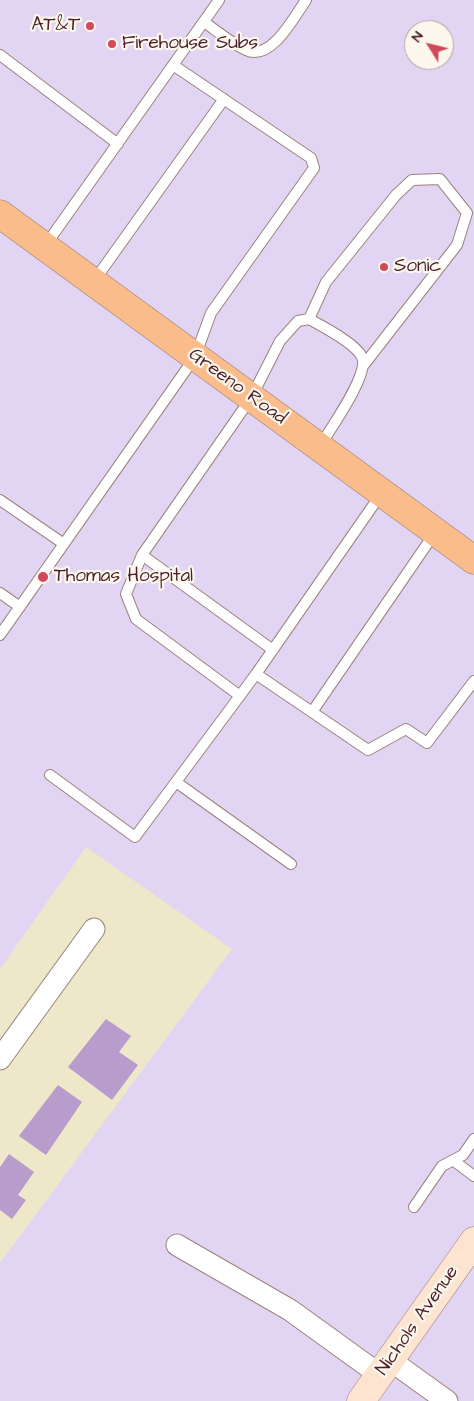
<!DOCTYPE html>
<style>
body{margin:0}
#map{position:relative;width:474px;height:1401px;overflow:hidden;background:#eee7ca;font-family:"Architects Daughter",sans-serif}
canvas{display:block}
.north{position:absolute;left:404px;top:20px;width:50px;height:50px;box-sizing:border-box;background:#fbf7ec;border:1px solid #b4a19f;border-radius:50%;rotate:306deg;font-size:14px;font-weight:700;line-height:20px;text-align:center;color:#4a1f2b}
.north::after{content:'';display:block;margin:auto;width:18px;height:22px;background:#d1495b;clip-path:polygon(50% 0,100% 100%,50% 72%,0 100%)}
</style>
<div id="map">
<canvas width="474" height="1401"></canvas>
<div class="north">N</div>
</div>
<script>
const context = document.querySelector('canvas').getContext('2d');
context.lineJoin = 'round';
function fill(path, color) { context.fillStyle = color; context.fill(path, 'evenodd'); }
function trace(path, color, width, dash) { context.strokeStyle = color; context.lineWidth = width; context.lineCap = dash ? 'butt' : 'round'; context.setLineDash(dash || []); context.stroke(path); }
function label(font, color, halo, rows, align = 'center') {
  context.font = font + ' "Architects Daughter",sans-serif'; context.lineWidth = 4.5; context.setLineDash([]); context.textBaseline = 'middle'; context.strokeStyle = halo; context.fillStyle = color; for (const [text, x, y, turn = 0] of rows) {
    context.save(); context.translate(x, y); context.rotate((+turn || 0) * Math.PI / 180); context.textAlign = isNaN(turn) ? turn : align; if (halo) context.strokeText(text, 0, 0); context.fillText(text, 0, 0); context.restore();
  }
}
const built = new Path2D(`
 M 0,0 L 474,0 L 474,1401 L 0,1401 L 0,1263 L 232,949 L 86,847 L 0,969 ZM 414,30 L 444,30 L 444,60 L 414,60 Z`);
const building = new Path2D(`
 M 106,1019 L 131,1036 L 119,1052 L 138,1065 L 112,1100 L 68,1067 Z
 M 58,1085 L 82,1102 L 46,1155 L 19,1136 Z
 M 9,1154 L 34,1172 L 18,1195 L 26,1200 L 12,1219 L 0,1210 L 0,1167 Z`);
const lane = new Path2D(`
 M 204,22 C 217,31 231,43 246,50 C 271,62 294,17 306,0
 M 0,55 L 118,144
 M 45,246 L 219,0
 M 94,281 L 224,99
 M 309,319 L 326,282 L 396,195 L 412,180 L 440,179 L 467,213 L 457,245 L 363,366
 M 381,494 L 256,674 L 368,750 L 406,729 L 427,743 L 474,681
 M 0,500 L 64,544
 M 142,555 L 126,594 L 136,619 L 240,696
 M 0,593 L 20,607
 M 0,635 L 195,357 L 211,313 L 314,168 L 311,158 L 173,65
 M 273,650 L 142,555 L 251,398 L 280,341 L 298,321 L 309,319 C 322,326 355,343 362,357 C 370,374 330,429 320,446
 M 312,712 L 434,534
 M 50,775 L 135,837 L 256,674
 M 176,782 L 291,864
 M 454,1161 L 474,1176
 M 414,1207 L 442,1166 L 463,1155 L 474,1139`);
const street = new Path2D(`
 M 0,1059 L 94,929
 M 177,1245 L 290,1310 L 380,1375
 M 390,1360 L 447,1401`);
const secondary = new Path2D(`
 M 361,1401 L 474,1241`);
const primary = new Path2D(`
 M 0,214 L 474,560`);
const markers = [
 [90,26,5,"#d1495b"],
 [112,44,5,"#d1495b"],
 [384,267,5,"#d1495b"],
 [43,577,6,"#d1495b"]
];
const poiNames = [
 ["AT&T",80,26,"right"],
 ["Firehouse Subs",122,44],
 ["Sonic",394,267],
 ["Thomas Hospital",54,577]
];
const streetNames = [
 ["Greeno Road",237,387,36],
 ["Nichols Avenue",418,1321,-55]
];
fill(built, '#e2d4f3');
fill(building, '#b79ccc');
trace(lane, '#9c837a', 12);
trace(street, '#9c837a', 23);
trace(secondary, '#9c837a', 29);
trace(primary, '#9c837a', 29);
trace(lane, '#fff', 10);
trace(street, '#fff', 21);
trace(secondary, '#fde4d0', 28);
trace(primary, '#f9bc8a', 28);
for (const [x, y, r, color] of markers) { const dot = new Path2D(); dot.arc(x, y, r, 0, 2 * Math.PI); context.fillStyle = color; context.fill(dot); trace(dot, '#fbf7ec', 2); }
label('19px', '#4a1f2b', '#fbf7ec', poiNames, 'left');
label('19px', '#4a1f2b', '#fbf7ec', streetNames);
</script>
